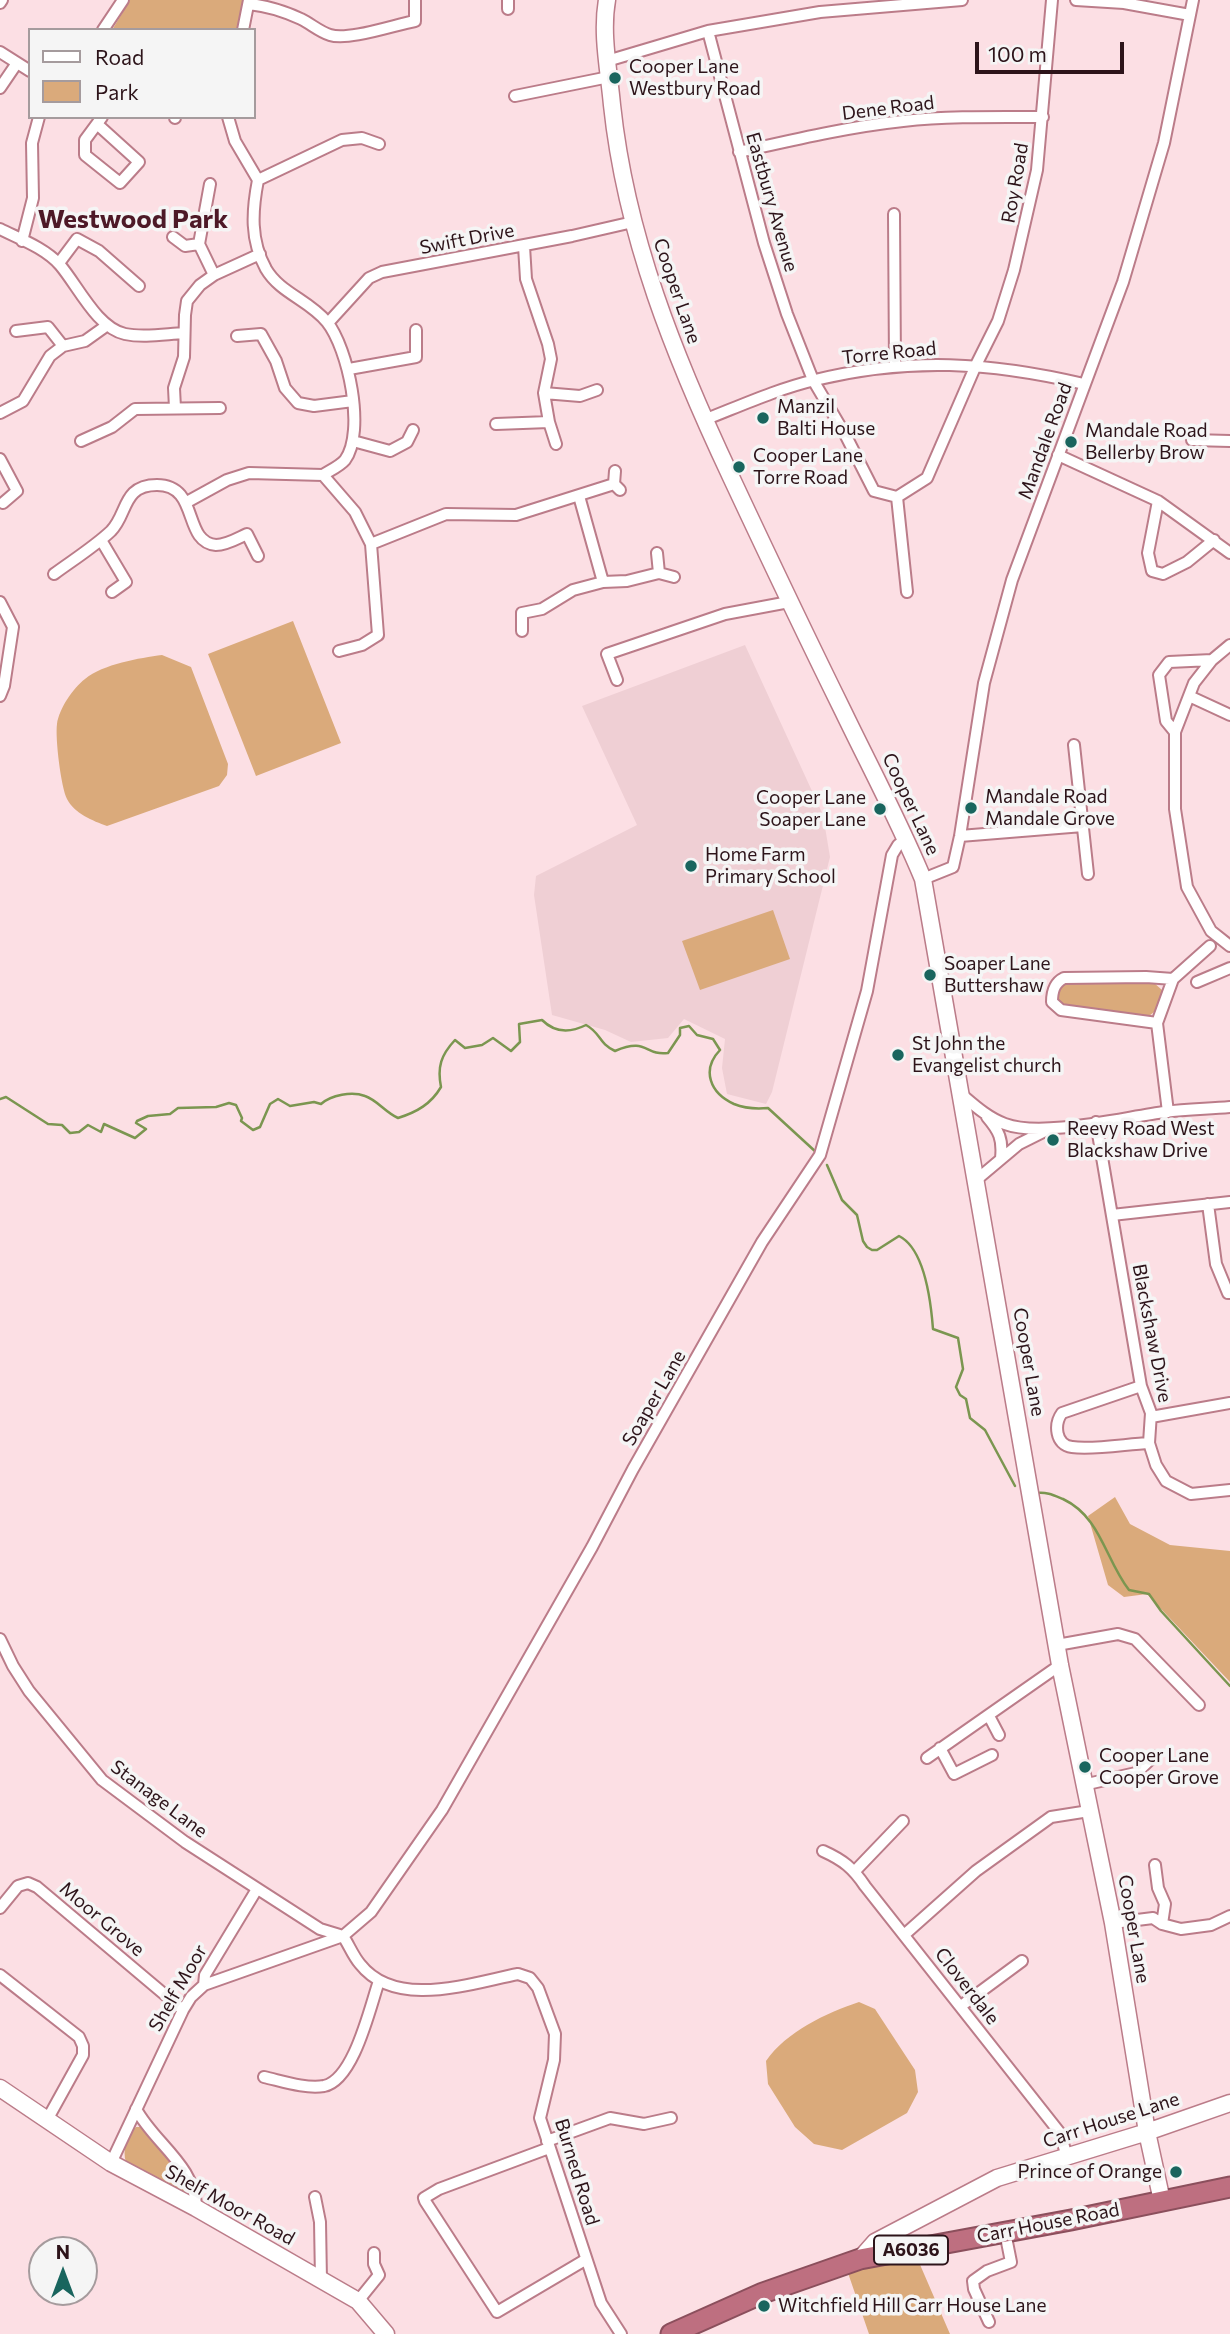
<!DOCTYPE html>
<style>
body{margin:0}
#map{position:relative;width:1230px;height:2334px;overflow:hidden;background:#fcdfe4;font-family:Commissioner,sans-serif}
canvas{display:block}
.legend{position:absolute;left:28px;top:28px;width:228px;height:91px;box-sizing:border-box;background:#f5f5f5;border:2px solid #a59b9d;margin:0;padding:9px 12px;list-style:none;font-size:21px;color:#2d141a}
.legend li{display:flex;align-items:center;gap:14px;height:35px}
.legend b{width:35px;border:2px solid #a59b9d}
.north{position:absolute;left:28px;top:2236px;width:70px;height:70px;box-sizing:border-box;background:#f5f5f5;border:2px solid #a59b9d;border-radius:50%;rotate:0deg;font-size:19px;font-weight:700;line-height:28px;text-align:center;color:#2d141a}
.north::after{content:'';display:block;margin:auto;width:24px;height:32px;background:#19655e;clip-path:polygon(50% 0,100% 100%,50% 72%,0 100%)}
.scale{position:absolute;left:975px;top:42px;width:149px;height:32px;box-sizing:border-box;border:4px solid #2d141a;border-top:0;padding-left:9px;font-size:21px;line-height:24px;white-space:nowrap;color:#2d141a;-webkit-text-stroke:5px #f5f5f5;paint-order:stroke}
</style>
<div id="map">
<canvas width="1230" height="2334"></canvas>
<ul class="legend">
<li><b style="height:9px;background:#fff"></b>Road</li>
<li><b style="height:19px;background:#daaa7b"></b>Park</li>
</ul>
<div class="north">N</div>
<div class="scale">100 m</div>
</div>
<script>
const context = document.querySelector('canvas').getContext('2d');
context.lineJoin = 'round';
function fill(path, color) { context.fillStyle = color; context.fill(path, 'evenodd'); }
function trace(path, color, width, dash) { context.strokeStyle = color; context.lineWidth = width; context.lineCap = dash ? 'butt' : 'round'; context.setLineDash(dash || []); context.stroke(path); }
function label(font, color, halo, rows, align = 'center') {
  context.font = font + ' Commissioner,sans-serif'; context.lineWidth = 7; context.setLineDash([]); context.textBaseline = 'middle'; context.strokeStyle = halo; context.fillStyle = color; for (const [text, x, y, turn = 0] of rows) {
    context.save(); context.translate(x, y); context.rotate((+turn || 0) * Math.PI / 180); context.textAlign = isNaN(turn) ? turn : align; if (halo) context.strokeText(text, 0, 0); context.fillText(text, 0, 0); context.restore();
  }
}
const built = new Path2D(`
 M 745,645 L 823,815 L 830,857 L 772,1092 L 766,1104 L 727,1094 L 722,1068 L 725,1039 L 684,1019 L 668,1038 L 631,1042 L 605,1030 L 552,1015 L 534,895 L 536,876 L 637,825 L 582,706 Z`);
const green = new Path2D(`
 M 130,0 L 242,0 L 242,4 L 237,30 L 112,30 Z
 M 293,621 L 341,743 L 256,776 L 208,654 Z
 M 162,655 L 191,667 L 228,764 L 227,775 L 219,786 L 107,826 C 93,821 74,813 67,799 C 61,787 55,738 57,724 C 59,709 73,688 85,679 C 103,664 140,658 162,655 Z
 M 773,910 L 790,959 L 700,990 L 682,941 Z
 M 1153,982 L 1162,990 C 1160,1002 1159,1011 1147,1017 L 1066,1006 L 1057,1002 L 1057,988 L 1062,983 Z
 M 1115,1497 L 1130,1524 L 1170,1545 L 1230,1551 L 1230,1682 L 1147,1594 L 1124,1597 L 1108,1585 L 1088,1516 Z
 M 859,2002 L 875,2009 L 915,2070 L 918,2092 L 907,2113 L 842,2150 L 814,2144 L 795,2127 L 768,2084 L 766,2061 C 786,2032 826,2013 859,2002 Z
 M 136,2127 L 141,2127 L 190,2186 L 188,2190 L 185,2192 L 126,2162 C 122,2151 127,2135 136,2127 Z
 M 918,2260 L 950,2334 L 869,2334 L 848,2273 L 860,2269 Z`);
const stream = new Path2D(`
 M 0,1099 L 6,1097 L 48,1124 L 62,1125 L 70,1133 L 79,1132 L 88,1125 L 101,1132 L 104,1124 L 135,1138 L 146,1129 L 136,1123 L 137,1121 L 148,1116 L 170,1114 L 178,1108 L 216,1107 L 229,1103 L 236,1105 L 242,1118 L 241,1121 L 253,1130 L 260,1127 L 270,1104 L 278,1099 L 290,1106 L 314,1102 L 321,1104 C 331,1095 352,1091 365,1096 C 377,1100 385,1112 398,1118 C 417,1112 431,1104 441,1087 C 437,1067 441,1055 455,1040 L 465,1048 L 482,1045 L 493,1038 L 511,1051 L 520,1042 L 519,1024 L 542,1020 C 555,1033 570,1033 586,1025 C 601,1033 598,1043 615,1051 C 648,1037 644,1056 668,1053 L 680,1035 L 680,1028 L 689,1026 L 697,1035 L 713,1039 L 720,1050 C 701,1070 710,1093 734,1104 C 744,1108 758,1109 768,1108 L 817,1153
 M 827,1165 L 842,1200 L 857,1215 L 863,1241 L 867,1247 L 872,1250 L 877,1250 L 899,1236 C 925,1249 931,1303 933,1329 L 958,1338 L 963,1369 L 956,1387 L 960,1395 L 966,1399 L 970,1418 L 985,1430 L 1015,1486
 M 1037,1493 C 1047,1492 1053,1495 1063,1499 C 1101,1517 1105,1559 1129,1590 L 1149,1594 L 1161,1611 L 1230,1686`);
const street = new Path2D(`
 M 508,0 L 508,9
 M 1076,0 L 1124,3 L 1190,15
 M 0,3 L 2,0
 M 249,4 C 268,6 284,11 301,19 C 311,24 320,32 330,35 C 348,41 394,25 415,21 L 415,0
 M 103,30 L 123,0
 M 243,30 L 249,0
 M 708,31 L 764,243 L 787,314 L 813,380 L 846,436 L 874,491 L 897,497 L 927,478 L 976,365 L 998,321 L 1014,270 L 1037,170 L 1052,0
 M 0,52 L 30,71
 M 607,61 L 708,31 L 820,12 L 962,0
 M 0,88 L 17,63
 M 515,96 L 609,77
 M 175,117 L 175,118
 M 228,117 L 235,141 L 258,180 C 252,211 250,240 266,269 C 280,293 309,300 327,322 C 348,348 366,431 345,460 C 340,466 329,471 323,475
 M 97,124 L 139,162 L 120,183 L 85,155 L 85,140 L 102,117
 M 739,152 C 793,140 847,127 903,121 C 949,116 996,117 1043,117
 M 258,180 L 342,140 L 362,138 L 379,144
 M 210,184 L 199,244 L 214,275
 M 894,214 L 895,366
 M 0,229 C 20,239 45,248 60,265 C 78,286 97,328 125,334 C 144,338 165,334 184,333
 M 173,237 L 185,246 L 199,244
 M 22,241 L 33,198 L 32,143 L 39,117
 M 524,246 L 526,279 L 548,344 L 551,359 L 544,393 L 549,422 L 556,444
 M 59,263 L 77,239 L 99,251 L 139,286
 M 328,323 L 369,278 L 382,272 L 572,236 L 633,222
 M 16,331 L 48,327 L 63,346
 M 237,336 L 261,334 L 276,361 L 285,388 L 298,403 L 314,406 L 353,401
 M 349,369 L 416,357 L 416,330
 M 544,393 L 580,396 L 597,390
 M 175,408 L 174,388 L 184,357 L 185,315 L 187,301 L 200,285 L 214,275 L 260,254
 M 0,413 L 23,401 L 50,356 L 63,346 L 85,341 L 106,326
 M 704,420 C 740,406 777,389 815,380 C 910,357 990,362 1084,384
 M 496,424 L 549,422
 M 1192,440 L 1230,441
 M 81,441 L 112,427 L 135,409 L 220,408
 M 353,441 L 390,451 L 407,442 L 413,430
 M 1058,455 L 1158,501 L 1230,553
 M 0,459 L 17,491 L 3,503
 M 615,471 L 614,484 L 620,490
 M 323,475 L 355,512 L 371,544 L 378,635 L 362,645 L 339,651
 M 579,496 L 603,582
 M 897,497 L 907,592
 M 1158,501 L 1148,553 L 1152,571 L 1163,574 L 1187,562 L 1214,540
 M 187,502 L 227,480 L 249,473 L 323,475
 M 101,540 L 126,582 L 112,592
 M 371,544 L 446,514 L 516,515 L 614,484
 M 657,553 L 659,573
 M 54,574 C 73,560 94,547 111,531 C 128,514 122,485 157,485 C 200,485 182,542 216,545 C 227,545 238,538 247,534 L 258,556
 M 0,602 L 13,627 L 4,686 L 0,696
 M 522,631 L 522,613 L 542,609 L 573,590 L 603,582 L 627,581 L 659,573 L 674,577
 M 1230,645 L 1212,660 L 1194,683 L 1175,732 L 1175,809 L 1187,887 L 1211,931 L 1230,946
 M 617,680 L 607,654 L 725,614 L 789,602
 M 1189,696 L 1230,715
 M 1175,732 L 1166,721 L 1159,675 L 1169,662 L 1212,660
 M 1074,745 L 1088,874
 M 960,836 L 1083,826
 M 923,879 L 953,867 L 960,836 L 984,683 L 1012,580 L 1123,282 L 1164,143 L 1193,0
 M 1197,982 L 1230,968
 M 1157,1023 L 1061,1010 L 1052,1002 C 1052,992 1054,983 1064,978 L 1146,977 L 1173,979
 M 961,1094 C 974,1105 988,1118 1005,1124 C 1042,1138 1125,1117 1165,1112 C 1187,1109 1209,1109 1230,1107
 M 1168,1112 L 1157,1023 L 1173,979 L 1210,946
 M 987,1117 C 999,1131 1003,1139 1001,1158
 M 1096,1122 L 1141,1386 L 1151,1413 L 1149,1443 L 1156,1465 L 1166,1481 L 1191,1494 L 1230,1490
 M 975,1181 L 1019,1144 L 1047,1130
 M 1208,1204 L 1216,1264 L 1228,1293 L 1230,1293
 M 1112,1215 L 1230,1202
 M 1141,1386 L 1062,1413 C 1054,1424 1055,1445 1072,1447 C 1093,1450 1127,1444 1149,1443
 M 1151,1417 L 1230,1403
 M 0,1639 L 13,1666 L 29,1691 L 102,1780 L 185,1842 L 320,1929 L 343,1936
 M 1057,1645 L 1118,1634 L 1135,1639 L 1199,1705
 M 989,1716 L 999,1735
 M 940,1748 L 954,1774 L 992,1755
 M 927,1758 L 1060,1665
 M 1083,1785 L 1136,1773 L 1154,1756
 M 823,1851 C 843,1860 853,1868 865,1886 L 1060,2133 L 1067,2157
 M 1155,1865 L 1158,1888 L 1165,1904 L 1162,1924
 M 855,1871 L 903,1821
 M 0,1908 L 18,1886 L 28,1883 L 37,1887 L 183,2010
 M 1113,1923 L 1153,1918 L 1162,1924 L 1181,1929 L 1211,1925 L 1230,1916
 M 904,1935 L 976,1871 L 1051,1817 L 1089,1811
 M 343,1936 C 349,1945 353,1956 360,1964 C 396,2010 471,1983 518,1974 L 530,1978 L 538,1988 L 555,2034 L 554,2060 L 540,2118 L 601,2303 L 621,2334
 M 0,1975 L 79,2037 L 83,2046 L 83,2055 L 47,2120
 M 204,1985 L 343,1936 L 371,1912 L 442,1810 L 592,1547 L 633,1469 L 762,1242 L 820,1155 L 867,991 L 892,855 L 898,845 L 906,839
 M 961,2006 L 1022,1961
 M 264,2077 C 282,2081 305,2089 324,2086 C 354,2080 370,2007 379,1981
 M 136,2109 C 154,2143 196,2166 196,2208
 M 547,2141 L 610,2118 L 644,2124 L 671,2118
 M 549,2148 L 439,2189 L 424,2198 L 425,2201 L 497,2312 L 585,2260
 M 111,2163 L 183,2010 L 191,1997 L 204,1985 L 205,1975 L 257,1889
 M 315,2197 L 320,2222 L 321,2280
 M 358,2301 L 379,2275 L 374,2264 L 374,2253
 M 989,2322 L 974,2289 L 973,2281 L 987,2271 L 1011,2262 L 1005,2232`);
const secondary = new Path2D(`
 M 607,0 C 601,34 609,71 612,105 C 626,237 675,358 731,477 C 768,556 805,634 843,711 C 870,767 899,821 923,879 L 1060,1665 L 1113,1923 L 1147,2132 L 1162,2201
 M 0,2088 L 111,2163 L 196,2208 L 358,2301 L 386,2334
 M 860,2259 L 875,2242 L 997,2178 L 1147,2132 L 1230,2103`);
const highway = new Path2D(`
 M 671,2334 L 763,2293 L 860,2259 L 1071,2220 L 1230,2187`);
const markers = [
 [615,78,7,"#19655e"],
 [763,418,7,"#19655e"],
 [1071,442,7,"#19655e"],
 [739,467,7,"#19655e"],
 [971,808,7,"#19655e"],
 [880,809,7,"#19655e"],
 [691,866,7,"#19655e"],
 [930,975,7,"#19655e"],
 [898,1055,7,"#19655e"],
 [1053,1140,7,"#19655e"],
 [1085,1767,7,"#19655e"],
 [1176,2172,7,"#19655e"],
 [764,2306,7,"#19655e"]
];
const shields = [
 [911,2250,74]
];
const shieldNames = [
 ["A6036",911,2250]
];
const poiNames = [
 ["Cooper Lane",629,67],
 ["Westbury Road",629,89],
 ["Manzil",777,407],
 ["Balti House",777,429],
 ["Mandale Road",1085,431],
 ["Bellerby Brow",1085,453],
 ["Cooper Lane",753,456],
 ["Torre Road",753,478],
 ["Mandale Road",985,797],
 ["Mandale Grove",985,819],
 ["Cooper Lane",866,798,"right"],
 ["Soaper Lane",866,820,"right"],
 ["Home Farm",705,855],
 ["Primary School",705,877],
 ["Soaper Lane",944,964],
 ["Buttershaw",944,986],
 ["St John the",912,1044],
 ["Evangelist church",912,1066],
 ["Reevy Road West",1067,1129],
 ["Blackshaw Drive",1067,1151],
 ["Cooper Lane",1099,1756],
 ["Cooper Grove",1099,1778],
 ["Prince of Orange",1162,2172,"right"],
 ["Witchfield Hill Carr House Lane",778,2306]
];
const streetNames = [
 ["Dene Road",888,108,-7],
 ["Roy Road",1015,183,-80],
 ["Eastbury Avenue",772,202,74],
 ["Swift Drive",467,239,-11],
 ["Cooper Lane",677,291,71],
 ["Torre Road",889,353,-6],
 ["Mandale Road",1045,441,-70],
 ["Cooper Lane",911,804,65],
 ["Blackshaw Drive",1152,1333,79],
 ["Cooper Lane",1029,1362,80],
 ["Soaper Lane",654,1398,-60],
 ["Stanage Lane",159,1799,37],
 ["Moor Grove",102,1919,40],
 ["Cooper Lane",1134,1929,80],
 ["Cloverdale",967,1986,52],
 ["Shelf Moor",178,1988,-60],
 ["Carr House Lane",1111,2120,-18],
 ["Burned Road",577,2172,73],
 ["Shelf Moor Road",230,2205,29],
 ["Carr House Road",1048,2223,-11]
];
const districtNames = [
 ["Westwood Park",133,219]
];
fill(built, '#efcfd4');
fill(green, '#daaa7b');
trace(stream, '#7b9650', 2.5);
trace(street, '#bb7c89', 14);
trace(secondary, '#bb7c89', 19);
trace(highway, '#8b4f5c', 23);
trace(street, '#fff', 10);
trace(secondary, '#fff', 16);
trace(highway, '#be6f80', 19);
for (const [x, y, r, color] of markers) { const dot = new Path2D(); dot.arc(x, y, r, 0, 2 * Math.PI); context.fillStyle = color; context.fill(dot); trace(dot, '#f5f5f5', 2.5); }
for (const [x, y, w] of shields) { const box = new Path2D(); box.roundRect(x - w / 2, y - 14.5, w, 29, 5); context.fillStyle = '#f5f5f5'; context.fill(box); trace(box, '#2d141a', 2); }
label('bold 18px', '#2d141a', null, shieldNames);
label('19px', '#2d141a', '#f5f5f5', poiNames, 'left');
label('19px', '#2d141a', '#f5f5f5', streetNames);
label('bold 26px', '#4d1927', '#f5f5f5', districtNames);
</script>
